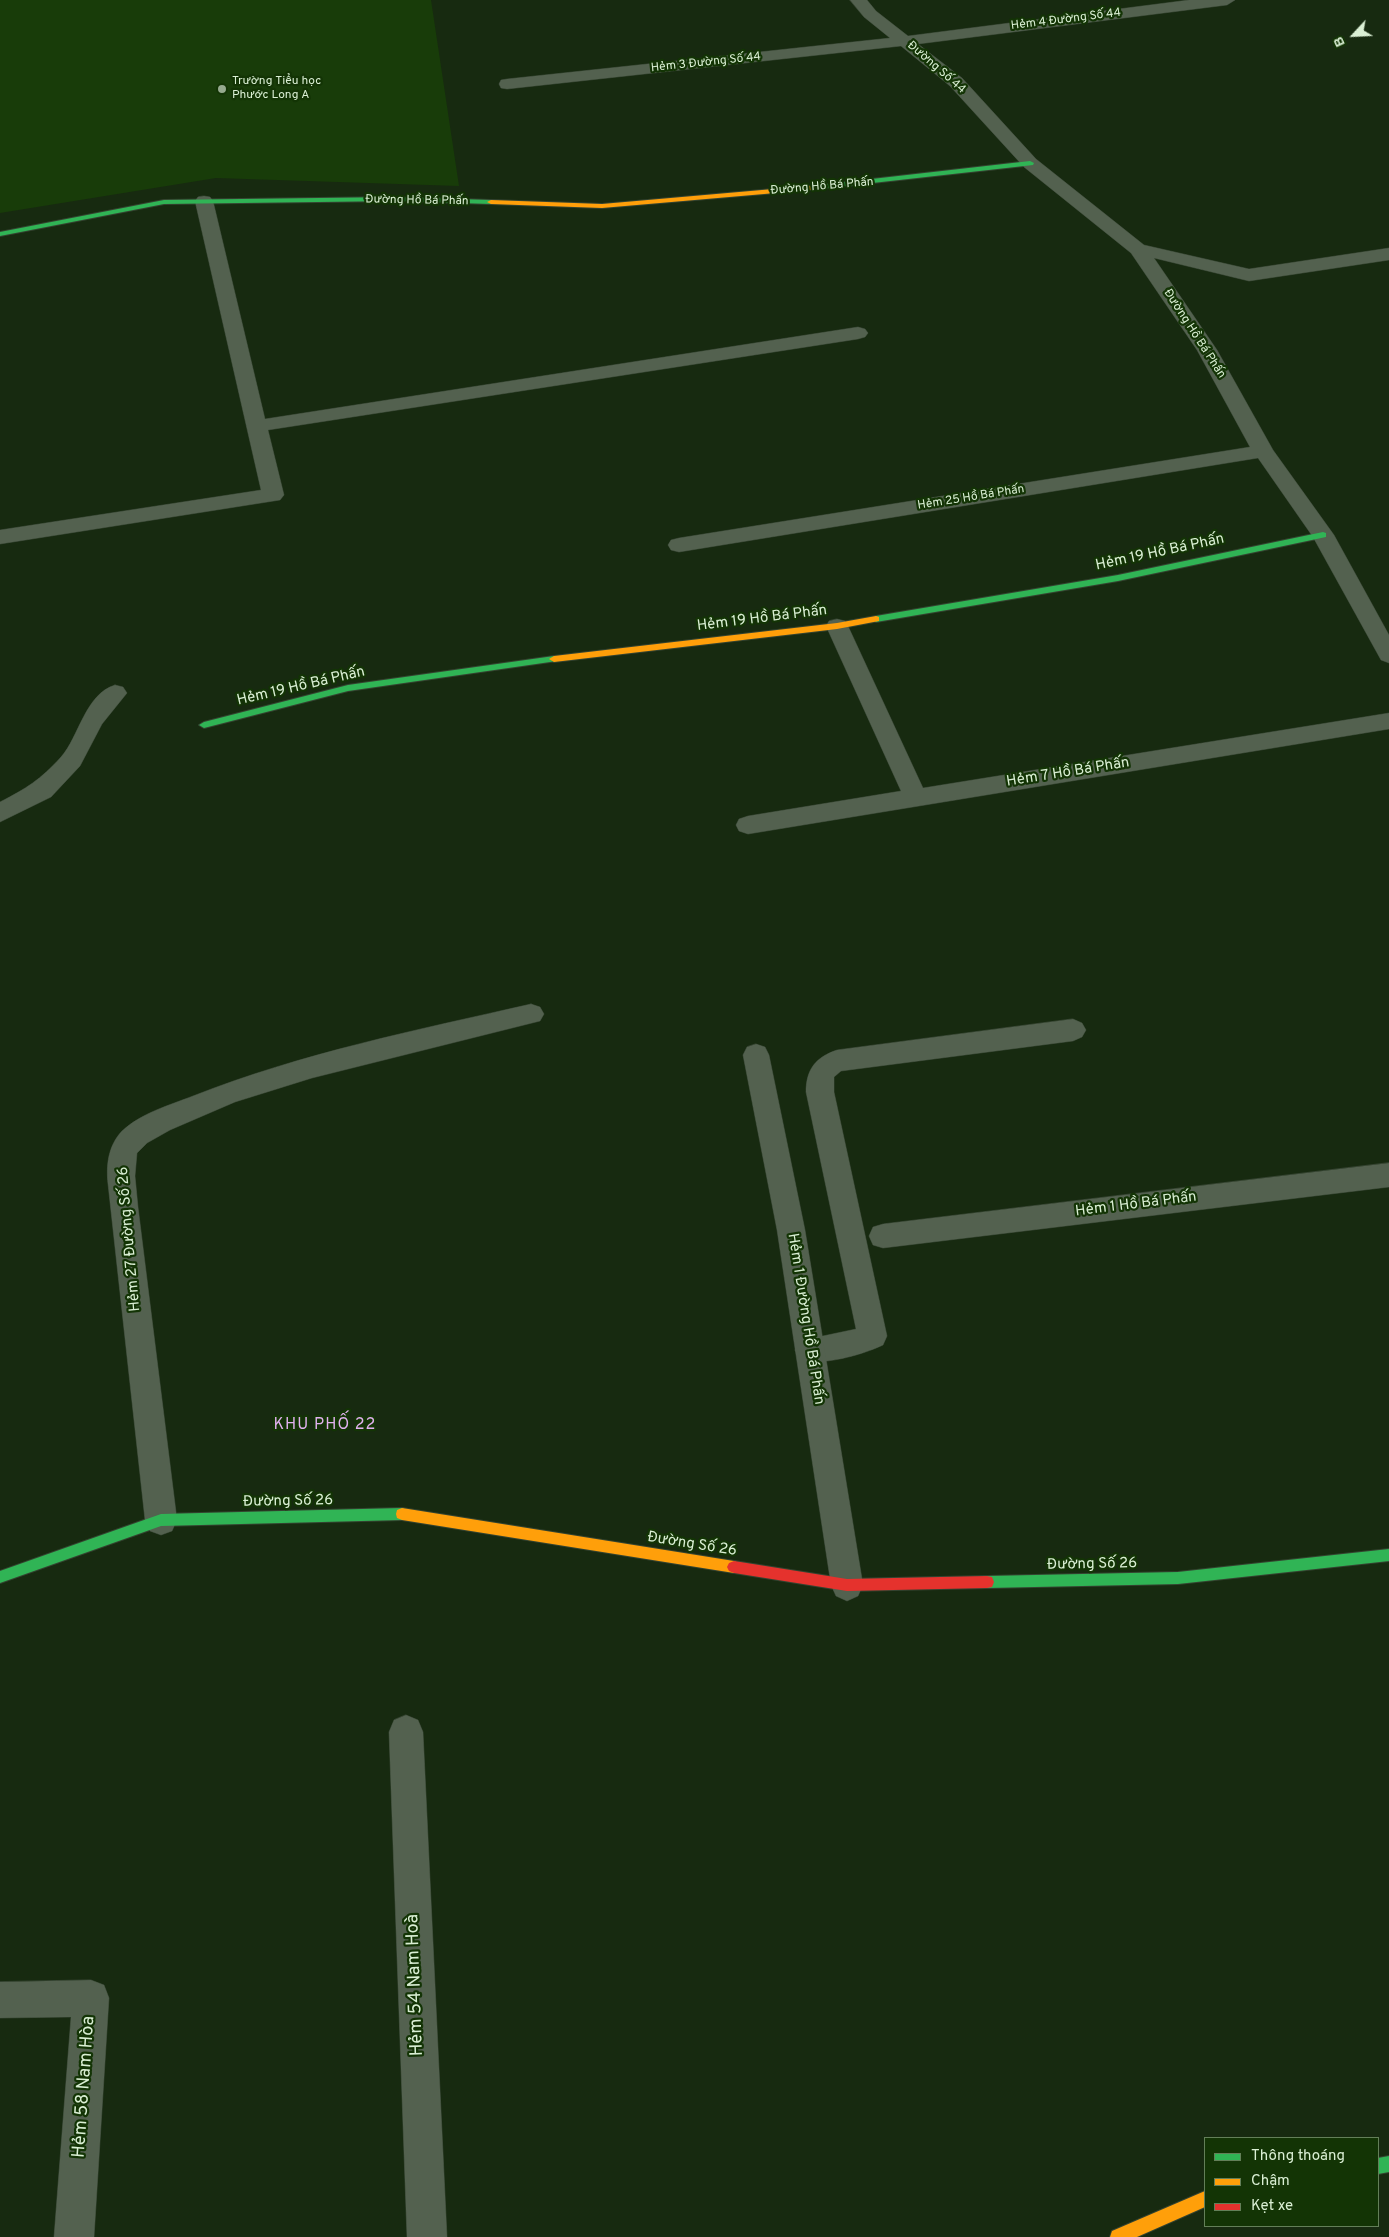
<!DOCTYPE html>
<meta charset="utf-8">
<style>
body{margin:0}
#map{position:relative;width:1389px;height:2237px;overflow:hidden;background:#172a10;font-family:Overpass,sans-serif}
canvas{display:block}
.legend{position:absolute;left:1204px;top:2137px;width:175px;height:90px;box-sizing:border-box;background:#133405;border:1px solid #637f58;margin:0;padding:6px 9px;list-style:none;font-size:15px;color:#daefd4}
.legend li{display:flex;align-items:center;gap:10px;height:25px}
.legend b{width:25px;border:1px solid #637f58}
.north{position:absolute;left:1329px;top:10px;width:50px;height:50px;-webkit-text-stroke:4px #133405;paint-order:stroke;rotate:245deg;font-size:14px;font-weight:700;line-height:20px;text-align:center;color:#daefd4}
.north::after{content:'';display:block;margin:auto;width:18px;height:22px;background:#daefd4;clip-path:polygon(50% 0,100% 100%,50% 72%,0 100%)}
</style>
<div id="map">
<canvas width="1389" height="2237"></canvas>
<ul class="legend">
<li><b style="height:6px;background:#30b455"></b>Thông thoáng</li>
<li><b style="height:6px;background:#ff9f0a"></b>Chậm</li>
<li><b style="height:6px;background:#e5322d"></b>Kẹt xe</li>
</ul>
<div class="north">B</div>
</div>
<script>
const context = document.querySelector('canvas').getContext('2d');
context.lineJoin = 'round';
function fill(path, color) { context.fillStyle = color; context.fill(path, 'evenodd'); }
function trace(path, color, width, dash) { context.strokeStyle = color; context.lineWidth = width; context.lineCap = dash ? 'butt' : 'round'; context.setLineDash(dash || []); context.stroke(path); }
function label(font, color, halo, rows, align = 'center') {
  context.font = font + ' Overpass,sans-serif'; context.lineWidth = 4.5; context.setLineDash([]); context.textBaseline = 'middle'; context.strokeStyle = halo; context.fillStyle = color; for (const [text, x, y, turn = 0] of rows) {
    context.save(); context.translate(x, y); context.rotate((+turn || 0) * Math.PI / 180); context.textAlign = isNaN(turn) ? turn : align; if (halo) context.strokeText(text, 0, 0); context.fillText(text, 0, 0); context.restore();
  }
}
const built = new Path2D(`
 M 0,0 L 431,0 L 459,186 L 216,178 L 0,213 Z`);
const lane = new Path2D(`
 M 1073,1019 L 1082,1023 L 1086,1030 L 1082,1037 L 1073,1041 L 841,1071 L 834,1077 L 834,1092 L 887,1336 L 883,1345 C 862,1355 820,1367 799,1359 L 795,1350 L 799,1341 L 856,1329 L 806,1092 C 806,1069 816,1057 837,1050 Z
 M 406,1715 L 418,1720 L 423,1732 L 447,2237 L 407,2237 L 389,1732 L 394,1720 Z
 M 91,1980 L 104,1985 L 109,1998 L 94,2237 L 54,2237 L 71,2017 L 0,2018 L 0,1982 Z`);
const street = new Path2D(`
 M 850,0 L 867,0 L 876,11 L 908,36 L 1189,0 L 1235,0 L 1227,5 L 918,44 L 962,78 L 1036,159 L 1144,245 L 1249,269 L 1389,248 L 1389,260 L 1249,281 L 1154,258 L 1217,350 L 1273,450 L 1334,535 L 1389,635 L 1389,663 L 1381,660 L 1313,537 L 1258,458 L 679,552 L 671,550 L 668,545 L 671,540 L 679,538 L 1250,447 L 1197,350 L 1131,253 L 1024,167 L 950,86 L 901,46 L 507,89 L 501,88 L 499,84 L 501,80 L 507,79 L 890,38 L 864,17 Z
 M 204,196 L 210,197 L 213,201 L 265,419 L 858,327 L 865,329 L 868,333 L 865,337 L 858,339 L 268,430 L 284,495 L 280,500 L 0,544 L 0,530 L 261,490 L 195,201 L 198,197 Z
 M 837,619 L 845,621 L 848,626 L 923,788 L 1389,713 L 1389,729 L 748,834 L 739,831 L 736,825 L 739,819 L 748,816 L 901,791 L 826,626 L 829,621 Z
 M 115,685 L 123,687 L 127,693 L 102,724 L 80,766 L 51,797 L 0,822 L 0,802 C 27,788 40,780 61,757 C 79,737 85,694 115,685 Z
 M 531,1004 L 540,1007 L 544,1014 L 540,1021 L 312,1078 L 235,1102 L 170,1130 L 147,1143 L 137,1153 L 135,1176 L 138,1207 L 177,1520 L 172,1531 L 161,1535 L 150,1531 L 145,1520 L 108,1184 C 106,1165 108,1146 122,1131 C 141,1113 170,1105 193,1096 C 302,1053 417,1030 531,1004 Z
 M 756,1044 L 765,1047 L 769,1055 L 805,1230 L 863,1585 L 858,1596 L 847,1601 L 836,1596 L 831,1585 L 777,1230 L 743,1055 L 747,1047 Z
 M 1389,1163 L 1389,1187 L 883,1248 L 873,1245 L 869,1236 L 873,1227 L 883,1224 Z`);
const fast = new Path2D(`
 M 1030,161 L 1034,163 L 1033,165 L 819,189 L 815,187 L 819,185 Z
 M 395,197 L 491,200 L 495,202 L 491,204 L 395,201 L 164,204 L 0,236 L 0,232 L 164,200 Z
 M 1323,532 L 1326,533 L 1326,537 L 1118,581 L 876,622 L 871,619 L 876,616 L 1118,575 Z
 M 554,656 L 557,657 L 557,661 L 348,691 L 204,728 L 199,725 L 204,722 L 348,685 Z
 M 402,1508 L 407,1510 L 408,1514 L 407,1518 L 402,1520 L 161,1526 L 0,1583 L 0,1571 L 161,1514 Z
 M 1389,1549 L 1389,1561 L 1178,1584 L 987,1588 L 982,1587 L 980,1582 L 982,1577 L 987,1576 L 1178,1572 Z
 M 1389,2156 L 1389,2172 L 1378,2174 L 1378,2158 Z`);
const slow = new Path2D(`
 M 819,185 L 823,187 L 822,189 L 602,208 L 491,204 L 487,202 L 491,200 L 602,204 Z
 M 876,616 L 879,617 L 879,621 L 837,629 L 554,662 L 549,659 L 554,656 L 837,623 Z
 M 402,1508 L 734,1561 L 739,1563 L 741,1567 L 739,1571 L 734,1573 L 402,1520 L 397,1518 L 396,1514 L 397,1510 Z
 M 1205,2191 L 1205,2207 L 1137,2237 L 1110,2237 L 1112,2231 Z`);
const jam = new Path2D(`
 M 734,1561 L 847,1579 L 987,1576 L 992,1577 L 994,1582 L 992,1587 L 987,1588 L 847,1591 L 734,1573 L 729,1571 L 727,1567 L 729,1563 Z`);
const markers = [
 [222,89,5,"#96aa8f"]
];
const farStreetnames = [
 ["Hẻm 4 Đường Số 44",1066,20,-7],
 ["Hẻm 3 Đường Số 44",706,63,-6],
 ["Đường Số 44",936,68,41],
 ["Đường Hồ Bá Phấn",822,187,-5],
 ["Đường Hồ Bá Phấn",417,201,1],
 ["Đường Hồ Bá Phấn",1194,334,57],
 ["Hẻm 25 Hồ Bá Phấn",971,498,-9]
];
const farPoinames = [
 ["Trường Tiểu học",232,82],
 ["Phước Long A",232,96]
];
const streetNames = [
 ["Hẻm 19 Hồ Bá Phấn",1160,553,-12],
 ["Hẻm 19 Hồ Bá Phấn",762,619,-7],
 ["Hẻm 19 Hồ Bá Phấn",301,687,-13],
 ["Hẻm 7 Hồ Bá Phấn",1068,773,-9],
 ["Hẻm 1 Hồ Bá Phấn",1136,1205,-7],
 ["Hẻm 27 Đường Số 26",130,1239,-95],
 ["Hẻm 1 Đường Hồ Bá Phấn",805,1319,81],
 ["Đường Số 26",288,1502,-1],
 ["Đường Số 26",692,1545,9],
 ["Đường Số 26",1092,1565,-1]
];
const neighbourhoodNames = [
 ["KHU PHỐ 22",325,1426]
];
const nearStreetnames = [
 ["Hẻm 54 Nam Hoà",416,1985,-92],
 ["Hẻm 58 Nam Hòa",85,2087,-86]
];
fill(built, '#183c09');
trace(lane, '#344330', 1);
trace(street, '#344330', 1);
trace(fast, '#344330', 2);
trace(slow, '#344330', 2);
trace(jam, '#344330', 2);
fill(lane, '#53614f');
fill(street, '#53614f');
fill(fast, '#30b455');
fill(slow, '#ff9f0a');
fill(jam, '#e5322d');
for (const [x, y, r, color] of markers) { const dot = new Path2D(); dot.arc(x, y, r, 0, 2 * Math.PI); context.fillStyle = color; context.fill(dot); trace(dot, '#133405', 2); }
label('12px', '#daefd4', '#133405', farStreetnames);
label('12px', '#daefd4', '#133405', farPoinames, 'left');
label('15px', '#daefd4', '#133405', streetNames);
context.letterSpacing = '1px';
label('16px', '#e2b1f0', '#133405', neighbourhoodNames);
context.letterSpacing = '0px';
label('18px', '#daefd4', '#133405', nearStreetnames);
</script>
